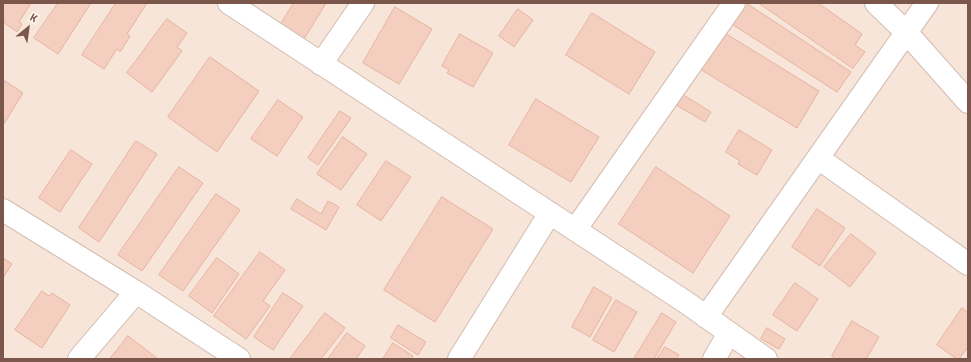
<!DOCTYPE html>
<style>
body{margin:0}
#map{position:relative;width:971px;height:362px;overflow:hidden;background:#fdf4ea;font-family:"Titillium Web",sans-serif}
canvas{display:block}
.frame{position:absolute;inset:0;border:4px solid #7a564b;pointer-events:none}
.north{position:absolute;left:8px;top:8px;width:40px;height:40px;-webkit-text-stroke:3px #fff8f1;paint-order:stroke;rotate:29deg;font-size:11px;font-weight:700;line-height:16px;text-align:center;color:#7a564b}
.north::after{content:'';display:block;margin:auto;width:14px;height:18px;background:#7a564b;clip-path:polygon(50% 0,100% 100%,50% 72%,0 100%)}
</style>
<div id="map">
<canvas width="971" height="362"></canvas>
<div class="frame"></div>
<div class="north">K</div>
</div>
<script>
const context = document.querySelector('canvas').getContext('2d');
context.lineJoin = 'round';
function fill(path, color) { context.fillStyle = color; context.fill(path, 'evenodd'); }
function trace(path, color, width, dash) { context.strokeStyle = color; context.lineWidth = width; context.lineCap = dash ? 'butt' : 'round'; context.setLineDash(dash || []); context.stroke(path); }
const residential = new Path2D(`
 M 3,3 L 968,3 L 968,359 L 3,359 Z`);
const building = new Path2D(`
 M 3,3 L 31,3 L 19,22 L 22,24 L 17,32 L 3,22 Z
 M 58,3 L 91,3 L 58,54 L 34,38 Z
 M 116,3 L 147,3 L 127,34 L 130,36 L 120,52 L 117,49 L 104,69 L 82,55 Z
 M 294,3 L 326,3 L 304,39 L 281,24 Z
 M 746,3 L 851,72 L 837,92 L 732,24 Z
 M 759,3 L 818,3 L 862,34 L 855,45 L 865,52 L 853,68 Z
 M 395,7 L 432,29 L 399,84 L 363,63 Z
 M 518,9 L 533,20 L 514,47 L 499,36 Z
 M 592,13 L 655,52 L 629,94 L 566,55 Z
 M 167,19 L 187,33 L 177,47 L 182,51 L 152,92 L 127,73 Z
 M 723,32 L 819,91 L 797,128 L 700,69 Z
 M 460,34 L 493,53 L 473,87 L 447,73 L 449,70 L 442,66 Z
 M 210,57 L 259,91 L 217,152 L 168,117 Z
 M 5,81 L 23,93 L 3,125 L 3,84 Z
 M 680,93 L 711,112 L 705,122 L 673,103 Z
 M 536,99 L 599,137 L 571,182 L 509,145 Z
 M 278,100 L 303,117 L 277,156 L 251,139 Z
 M 340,111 L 351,118 L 318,165 L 308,158 Z
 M 739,130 L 772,150 L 757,175 L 738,164 L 740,161 L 726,152 Z
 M 343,137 L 367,154 L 341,190 L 317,174 Z
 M 136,141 L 157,154 L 99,242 L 79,228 Z
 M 71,150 L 92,164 L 60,212 L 39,198 Z
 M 386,161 L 411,177 L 381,221 L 357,205 Z
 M 179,167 L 203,183 L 142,271 L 118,255 Z
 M 656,167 L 730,216 L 693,273 L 619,224 Z
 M 216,194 L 240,210 L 183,291 L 159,275 Z
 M 442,197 L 493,229 L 435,322 L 384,290 Z
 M 297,199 L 321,214 L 328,201 L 339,207 L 326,230 L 291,209 Z
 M 817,209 L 845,228 L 820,266 L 792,247 Z
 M 851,234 L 876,253 L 850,287 L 824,267 Z
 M 260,252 L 285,270 L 263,301 L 270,306 L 246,339 L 214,316 Z
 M 3,258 L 12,264 L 3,278 Z
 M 217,258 L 239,274 L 212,313 L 189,296 Z
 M 795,283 L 818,299 L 797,331 L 773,315 Z
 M 594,287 L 612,298 L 590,337 L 572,327 Z
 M 42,291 L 49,296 L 52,293 L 70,305 L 42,348 L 15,330 Z
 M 283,293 L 303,306 L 273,350 L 254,337 Z
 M 616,300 L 637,312 L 614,352 L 593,340 Z
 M 962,308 L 968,313 L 968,347 L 959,359 L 957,359 L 937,345 Z
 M 325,313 L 345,328 L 321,359 L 290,359 Z
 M 662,313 L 676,322 L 654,359 L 634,359 Z
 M 852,321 L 879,337 L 866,359 L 836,359 L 832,356 Z
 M 398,325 L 426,342 L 418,355 L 391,338 Z
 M 767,328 L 785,339 L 779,349 L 761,339 Z
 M 347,333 L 365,346 L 356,359 L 328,359 Z
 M 128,336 L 158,359 L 110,359 Z
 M 393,343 L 413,356 L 411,359 L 383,359 Z
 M 665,347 L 679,355 L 676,359 L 657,359 Z`);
const minor = new Path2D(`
 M 229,3 L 687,303 L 766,359
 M 876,3 L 906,32 L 968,102
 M 321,64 L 363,3
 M 818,158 L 968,264
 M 3,210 L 136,292 L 239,359
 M 575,230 L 734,3
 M 706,317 L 927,3
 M 79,359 L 136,292
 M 459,359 L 550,213
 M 714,359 L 729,333`);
fill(residential, '#f6e5d8');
fill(building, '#f4cfc0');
trace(building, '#e8b3a0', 1);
trace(minor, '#d3bcb1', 24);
trace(minor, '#fff', 22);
</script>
